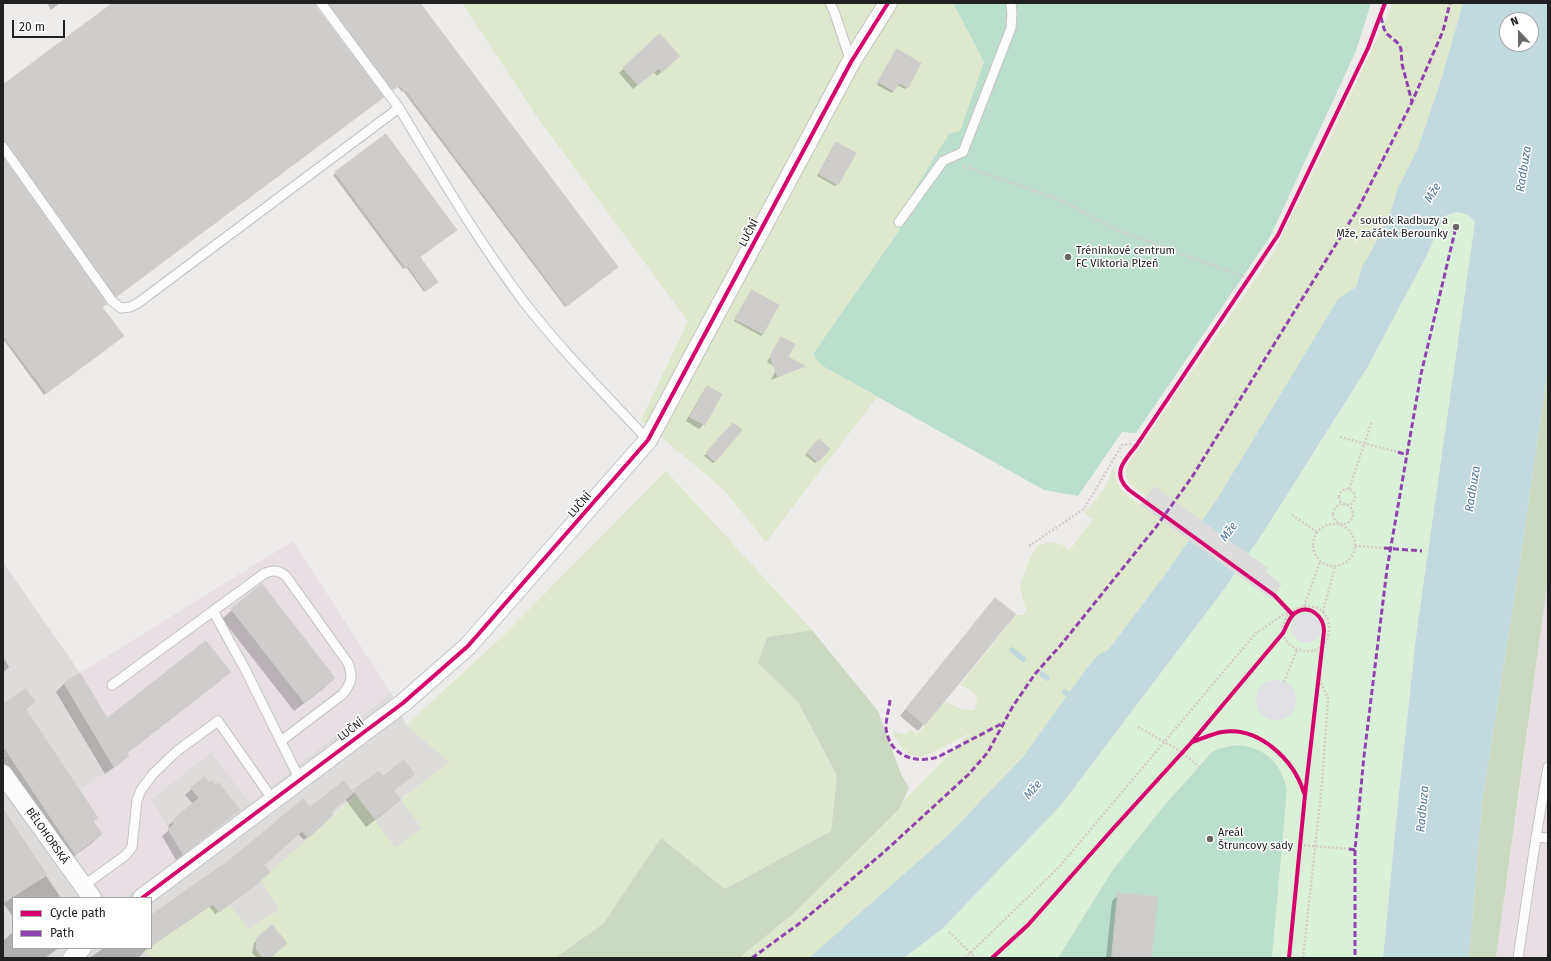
<!DOCTYPE html>
<meta charset="utf-8">
<style>
body{margin:0}
#map{position:relative;width:1551px;height:961px;overflow:hidden;background:#eeecea;font-family:"Fira Sans",sans-serif}
canvas{display:block}
.frame{position:absolute;inset:0;border:4px solid #212121;pointer-events:none}
.legend{position:absolute;left:12px;top:897px;width:140px;height:52px;box-sizing:border-box;background:#fff;border:1px solid #a6a6a6;margin:0;padding:5px 7px;list-style:none;font-size:12px;color:#212121}
.legend li{display:flex;align-items:center;gap:8px;height:20px}
.legend b{width:20px;border:1px solid #a6a6a6}
.north{position:absolute;left:1499px;top:12px;width:40px;height:40px;box-sizing:border-box;background:#fff;border:1px solid #a6a6a6;border-radius:50%;rotate:338deg;font-size:11px;font-weight:700;line-height:16px;text-align:center;color:#212121}
.north::after{content:'';display:block;margin:auto;width:14px;height:18px;background:#696867;clip-path:polygon(50% 0,100% 100%,50% 72%,0 100%)}
.scale{position:absolute;left:12px;top:20px;width:53px;height:18px;box-sizing:border-box;border:2px solid #212121;border-top:0;padding-left:5px;font-size:12px;line-height:14px;white-space:nowrap;color:#212121;-webkit-text-stroke:3px #fff;paint-order:stroke}
</style>
<div id="map">
<canvas width="1551" height="961"></canvas>
<div class="frame"></div>
<ul class="legend">
<li><b style="height:5px;background:#d6006c"></b>Cycle path</li>
<li><b style="height:5px;background:#8e44ad"></b>Path</li>
</ul>
<div class="north">N</div>
<div class="scale">20 m</div>
</div>
<script>
const context = document.querySelector('canvas').getContext('2d');
context.lineJoin = 'round';
function fill(path, color) { context.fillStyle = color; context.fill(path, 'evenodd'); }
function trace(path, color, width, dash) { context.strokeStyle = color; context.lineWidth = width; context.lineCap = dash ? 'butt' : 'round'; context.setLineDash(dash || []); context.stroke(path); }
function label(font, color, halo, rows, align = 'center') {
  context.font = font + ' "Fira Sans",sans-serif'; context.lineWidth = 3; context.setLineDash([]); context.textBaseline = 'middle'; context.strokeStyle = halo; context.fillStyle = color; for (const [text, x, y, turn = 0] of rows) {
    context.save(); context.translate(x, y); context.rotate((+turn || 0) * Math.PI / 180); context.textAlign = isNaN(turn) ? turn : align; if (halo) context.strokeText(text, 0, 0); context.fillText(text, 0, 0); context.restore();
  }
}
const residential = new Path2D(`
 M 3,562 L 80,673 L 129,756 L 114,767 L 98,818 L 102,834 L 75,854 L 106,898 L 13,898 L 13,948 L 151,948 L 151,898 L 123,898 L 183,855 L 151,799 L 211,752 L 250,802 L 391,693 L 406,725 L 450,762 L 401,799 L 422,828 L 395,848 L 356,795 L 324,823 L 279,910 L 249,929 L 234,958 L 3,958 Z`);
const industrial = new Path2D(`
 M 293,541 L 391,693 L 250,802 L 211,753 L 151,799 L 183,855 L 123,898 L 106,898 L 75,854 L 102,834 L 93,821 L 98,818 L 79,790 L 129,756 L 80,673 Z
 M 1548,573 L 1548,958 L 1496,958 L 1522,773 Z`);
const grass = new Path2D(`
 M 462,3 L 953,3 L 984,62 L 960,131 L 949,134 L 893,224 L 900,228 L 813,354 L 821,365 L 877,397 L 766,542 L 723,489 L 641,420 L 688,321 L 539,120 Z
 M 1393,3 L 1463,3 L 1442,77 L 1418,148 L 1397,190 L 1388,221 L 1362,267 L 1356,287 L 1338,299 L 1219,496 L 1167,572 L 1109,649 L 1098,655 L 1086,669 L 1023,757 L 947,836 L 809,958 L 739,958 L 793,914 L 970,733 L 934,752 L 919,757 L 911,755 L 902,748 L 894,735 L 893,731 L 902,734 L 906,734 L 910,729 L 917,735 L 942,705 L 947,702 L 963,710 L 975,710 L 977,697 L 971,690 L 960,685 L 1016,615 L 1023,615 L 1026,610 L 1020,587 L 1027,565 L 1032,554 L 1039,545 L 1050,542 L 1063,545 L 1069,551 L 1093,519 L 1084,513 C 1096,500 1109,486 1112,469 L 1115,467 C 1113,486 1126,495 1140,505 L 1146,496 C 1135,486 1120,482 1128,464 L 1274,252 L 1365,65 Z
 M 666,471 L 812,630 L 767,637 L 758,663 L 798,702 L 837,777 L 831,831 L 725,889 L 661,839 L 603,924 L 555,958 L 150,958 L 144,950 L 148,948 L 151,948 L 151,946 L 213,903 L 219,912 L 229,904 L 249,929 L 279,910 L 261,880 L 357,795 L 395,848 L 422,828 L 401,800 L 449,762 L 406,725 L 502,637 Z`);
const forest = new Path2D(`
 M 1548,367 L 1548,578 L 1496,958 L 1469,958 L 1482,803 L 1520,562 Z
 M 812,630 L 878,711 L 901,774 L 909,788 L 899,809 L 793,914 L 739,958 L 555,958 L 603,924 L 661,838 L 725,889 L 831,831 L 837,776 L 798,702 L 758,663 L 767,637 Z`);
const park = new Path2D(`
 M 1457,212 L 1468,215 L 1475,222 L 1417,629 L 1399,792 L 1383,958 L 1272,958 L 1287,789 L 1240,745 L 1228,746 L 1217,749 L 1206,758 L 1163,807 L 1112,871 L 1058,958 L 904,958 L 942,929 L 1061,805 L 1225,588 L 1318,447 L 1367,368 L 1426,257 L 1440,225 L 1447,215 Z`);
const pitch = new Path2D(`
 M 953,3 L 1371,3 L 1356,51 L 1270,237 L 1136,433 L 1122,432 L 1078,496 L 1044,490 L 821,365 L 813,354 L 900,229 L 893,224 L 949,134 L 960,131 L 984,62 Z
 M 1240,745 C 1267,749 1280,763 1287,789 L 1272,958 L 1058,958 L 1112,871 L 1163,807 L 1211,753 C 1220,747 1229,746 1240,745 Z`);
const plaza = new Path2D(`
 M1291 628a15 15 0 1 1 30 0a15 15 0 1 1-30 0Z
 M1256 700a20 20 0 1 1 40 0a20 20 0 1 1-40 0Z`);
const water = new Path2D(`
 M 1463,3 L 1548,3 L 1548,367 L 1520,562 L 1482,803 L 1469,958 L 1383,958 L 1399,792 L 1417,629 L 1475,222 L 1468,215 L 1457,212 L 1447,215 L 1440,225 L 1426,257 L 1367,368 L 1264,531 L 1225,588 L 1061,805 L 942,929 L 904,958 L 809,958 L 947,836 L 1023,757 L 1086,669 L 1098,655 L 1109,649 L 1167,572 L 1219,496 L 1338,299 L 1356,287 L 1362,267 L 1388,221 L 1397,190 L 1418,148 L 1442,77 ZM 1507,20 L 1531,20 L 1531,44 L 1507,44 Z`);
const pier = new Path2D(`
 M 1154,486 L 1268,568 L 1266,572 L 1282,584 L 1271,599 L 1140,505 Z`);
const shadow = new Path2D(`
 M 47,3 L 60,3 L 51,10 Z
 M 115,3 L 315,3 L 315,7 L 380,99 L 114,298 L 3,144 L 3,86 Z
 M 325,3 L 419,3 L 617,267 L 565,307 L 403,91 L 402,92 L 397,86 L 391,91 Z
 M 660,35 L 674,61 L 657,76 L 654,72 L 633,89 L 619,73 Z
 M 895,53 L 907,87 L 905,89 L 897,85 L 892,93 L 877,85 Z
 M 386,136 L 419,257 L 434,284 L 424,292 L 406,267 L 403,269 L 333,175 Z
 M 834,146 L 837,184 L 835,186 L 817,176 Z
 M 3,159 L 120,338 L 44,395 L 3,339 Z
 M 752,291 L 763,334 L 761,336 L 734,321 Z
 M 781,338 L 787,357 L 803,366 L 771,380 L 777,368 L 767,362 Z
 M 707,387 L 704,424 L 699,429 L 686,421 L 703,392 Z
 M 733,424 L 715,462 L 713,463 L 704,456 Z
 M 819,441 L 828,449 L 815,463 L 805,455 Z
 M 262,586 L 334,678 L 324,688 L 294,711 L 222,619 L 232,610 Z
 M 995,599 L 924,724 L 918,731 L 900,716 Z
 M 3,657 L 9,667 L 3,673 Z
 M 229,672 L 221,680 L 126,754 L 128,756 L 119,764 L 105,774 L 56,692 L 64,684 L 79,675 L 107,719 Z
 M 33,702 L 25,710 L 97,818 L 93,822 L 101,834 L 92,843 L 66,862 L 3,769 L 3,705 Z
 M 414,774 L 393,791 L 400,799 L 391,808 L 366,827 L 345,799 L 330,812 L 329,818 L 304,840 L 298,834 L 263,865 L 248,891 L 215,914 L 209,906 L 151,946 L 151,916 L 310,808 L 352,793 L 383,778 Z
 M 204,779 L 209,784 L 239,810 L 176,860 L 162,836 L 168,831 L 169,825 L 193,804 L 185,795 Z
 M 3,811 L 61,898 L 13,898 L 13,917 L 4,904 L 3,905 Z
 M 1119,894 L 1150,958 L 1106,958 L 1112,901 Z
 M 13,932 L 13,948 L 59,948 L 45,958 L 3,958 L 3,941 Z
 M 258,939 L 269,958 L 257,958 L 252,953 L 254,943 Z
 M 104,948 L 148,948 L 138,958 L 89,958 Z`);
const stream = new Path2D(`
 M 1012,650 L 1023,659
 M 1042,674 L 1047,678
 M 1065,692 L 1074,699`);
const building = new Path2D(`
 M 113,3 L 315,3 L 316,7 L 384,97 L 116,297 L 8,144 L 3,141 L 3,85 Z
 M 328,3 L 420,3 L 618,267 L 567,306 L 406,90 L 404,91 L 400,85 L 393,90 Z
 M 660,34 L 680,56 L 662,72 L 659,68 L 638,85 L 623,68 Z
 M 897,49 L 921,63 L 908,88 L 899,83 L 894,91 L 878,82 Z
 M 386,134 L 457,230 L 420,257 L 438,282 L 426,291 L 408,266 L 406,268 L 335,172 Z
 M 836,142 L 856,153 L 838,185 L 819,174 Z
 M 3,157 L 107,304 L 102,307 L 124,336 L 47,393 L 3,335 Z
 M 752,290 L 779,305 L 763,334 L 735,319 Z
 M 781,337 L 795,344 L 788,357 L 805,366 L 778,377 L 770,357 Z
 M 707,386 L 722,394 L 705,425 L 690,417 Z
 M 733,423 L 742,430 L 715,462 L 706,453 Z
 M 819,439 L 830,449 L 818,462 L 807,453 Z
 M 262,584 L 335,678 L 304,702 L 231,609 Z
 M 995,598 L 1016,614 L 925,725 L 906,709 Z
 M 206,641 L 231,672 L 127,753 L 129,756 L 114,767 L 64,683 L 80,673 L 107,718 Z
 M 26,689 L 35,702 L 25,708 L 98,818 L 93,821 L 102,834 L 75,854 L 3,746 L 3,704 Z
 M 404,760 L 415,774 L 394,790 L 401,800 L 375,819 L 353,790 L 379,771 L 383,776 Z
 M 205,777 L 209,783 L 212,781 L 215,785 L 219,783 L 240,810 L 183,854 L 168,829 L 173,825 L 175,818 L 199,798 L 191,788 Z
 M 344,781 L 353,793 L 331,812 L 333,815 L 308,838 L 302,831 L 264,865 L 270,872 L 252,888 L 219,912 L 213,904 L 151,946 L 151,915 L 231,859 L 303,799 L 310,807 Z
 M 3,809 L 47,875 L 3,903 Z
 M 1118,893 L 1158,897 L 1151,958 L 1112,958 Z
 M 272,925 L 287,943 L 270,958 L 263,958 L 256,949 L 257,938 Z`);
const path = new Path2D(`
 M 964,166 L 1063,201 L 1114,229 L 1250,279
 M 1340,437 L 1398,452
 M 1349,489 L 1372,421
 M1339 497a8 8 0 1 1 16 0a8 8 0 1 1-16 0Z
 M1333 514a10 10 0 1 1 20 0a10 10 0 1 1-20 0Z
 M 1292,515 L 1317,532
 M1313 545a21 21 0 1 1 42 0a21 21 0 1 1-42 0Z
 M 1029,546 L 1084,509 L 1122,445 L 1131,444 L 1136,446
 M 1355,546 L 1384,548
 M 1304,606 L 1320,562
 M 1323,612 L 1335,566
 M 1284,682 L 1297,650
 M 1138,727 L 1182,752 L 1199,767
 M 3,752 L 6,756
 M 1300,845 L 1349,849
 M 949,932 L 976,958
 M 965,958 L 1059,867 L 1256,633 C 1273,623 1304,594 1323,612 C 1328,617 1330,625 1329,632 C 1324,669 1262,647 1290,612
 M 1303,958 L 1322,783 L 1328,698 L 1318,677`);
const service = new Path2D(`
 M 321,3 L 399,108
 M 830,3 L 835,14 L 851,62
 M 3,147 L 112,301 L 121,308 L 130,307 L 138,303 L 399,108 C 439,174 478,241 524,302 C 562,351 606,395 648,440
 M 899,222 L 943,161 L 963,152 L 1011,28 L 1012,13 L 1011,3
 M 213,611 L 245,669 L 300,780
 M 112,685 L 265,573 C 274,570 278,570 286,576 L 348,663 C 353,677 352,682 343,694 L 281,741
 M 1536,837 L 1548,767
 M 83,886 L 126,855 L 132,847 L 137,800 L 141,790 L 153,774 L 177,751 L 218,721 L 273,800
 M 1518,958 L 1536,837 L 1548,838`);
const minor = new Path2D(`
 M 3,774 L 92,898
 M 142,898 L 403,703 L 468,646 L 648,440 L 851,62 L 888,3
 M 72,958 L 82,948`);
const quiet = new Path2D(`
 M 1381,17 L 1384,29 L 1387,34 L 1399,44 L 1401,49 L 1402,64 L 1412,102
 M 1398,452 L 1407,455
 M 1384,548 L 1422,551
 M 890,700 C 889,709 886,719 886,728 C 889,756 915,764 938,757 L 1003,723
 M 1349,849 L 1355,850 L 1364,756 L 1387,569 L 1421,374 L 1456,227
 M 1355,850 L 1355,958
 M 752,958 L 800,923 L 884,852 L 969,774 L 988,752 L 1013,706 L 1035,674 L 1060,646 L 1156,527 L 1192,477 L 1359,207 L 1412,102 L 1443,31 L 1450,3`);
const cycleway = new Path2D(`
 M 1293,615 L 1274,595 L 1129,490 C 1111,473 1124,461 1136,446 L 1278,235 L 1368,48 L 1385,3
 M 1192,742 C 1202,739 1211,734 1222,732 C 1259,726 1294,760 1304,793
 M 142,898 L 403,703 L 468,646 L 648,440 L 851,62 L 888,3
 M 992,958 L 1028,925 L 1111,831 L 1191,743 L 1283,633 C 1287,626 1289,617 1295,613 C 1310,603 1324,617 1324,631 L 1305,795 L 1289,958`);
const markers = [
 [1456,227,4,"#696867"],
 [1068,257,4,"#696867"],
 [1210,839,4,"#696867"]
];
const poiNames = [
 ["soutok Radbuzy a",1448,221,"right"],
 ["Mže, začátek Berounky",1448,234,"right"],
 ["Tréninkové centrum",1076,251],
 ["FC Viktoria Plzeň",1076,264],
 ["Areál",1218,833],
 ["Štruncovy sady",1218,846]
];
const streetNames = [
 ["LUČNÍ",749,233,-62],
 ["LUČNÍ",580,505,-49],
 ["LUČNÍ",351,730,-37],
 ["BĚLOHORSKÁ",47,836,55]
];
const waterNames = [
 ["Radbuza",1524,169,-81],
 ["Mže",1433,193,-59],
 ["Radbuza",1473,489,-81],
 ["Mže",1229,532,-53],
 ["Mže",1033,790,-50],
 ["Radbuza",1423,809,-85]
];
fill(residential, '#dedcdb');
fill(industrial, '#e7dfe4');
fill(grass, '#dde8cd');
fill(forest, '#ccd9c2');
fill(park, '#dbf0d9');
fill(pitch, '#badfcd');
fill(plaza, '#e1e0e4');
fill(water, '#c1dadd');
fill(pier, '#dddcdc');
fill(shadow, '#0003');
trace(stream, '#c1dadd', 5.5);
fill(building, '#cfcdcb');
trace(building, '#d1cecc', 1);
trace(service, '#c4c3c2', 11);
trace(minor, '#c4c3c2', 20);
trace(path, '#d6cac9', 2.5, [2, 2]);
trace(service, '#fcfcfc', 9);
trace(minor, '#fcfcfc', 18);
trace(quiet, '#8e44ad', 3, [6, 3]);
trace(cycleway, '#d6006c', 4);
for (const [x, y, r, color] of markers) { const dot = new Path2D(); dot.arc(x, y, r, 0, 2 * Math.PI); context.fillStyle = color; context.fill(dot); trace(dot, '#fff', 1.5); }
label('11px', '#212121', '#fff', poiNames, 'left');
label('11px', '#212121', '#fff', streetNames);
label('italic 12px', '#507997', '#fff', waterNames);
</script>
